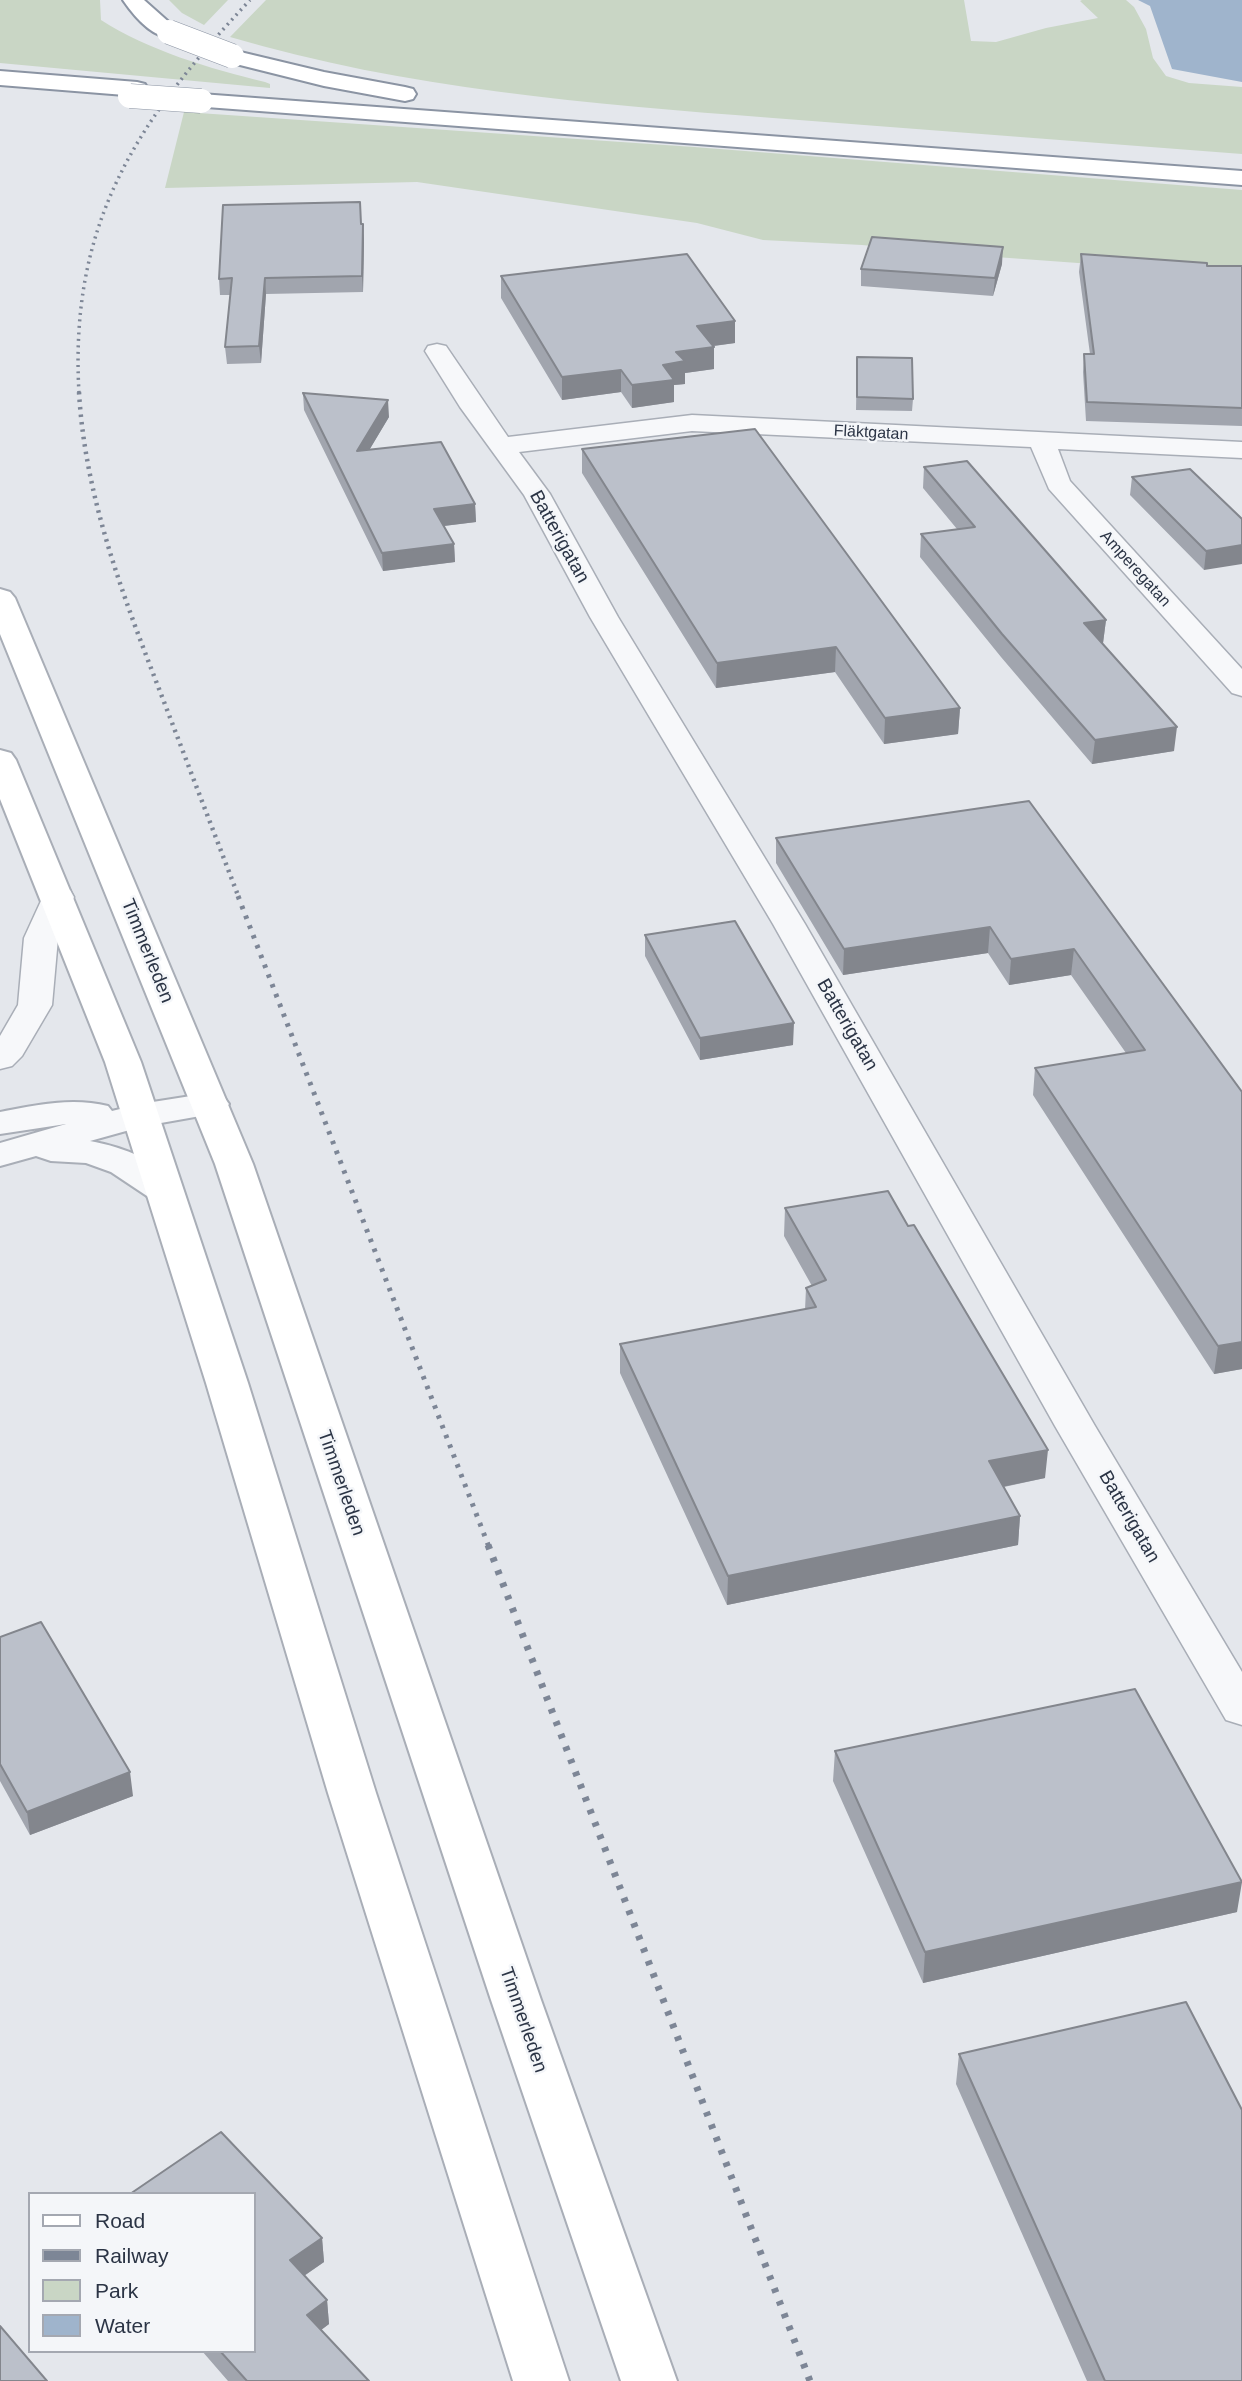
<!DOCTYPE html>
<meta charset="utf-8">
<style>
body{margin:0}
#map{position:relative;width:1242px;height:2381px;overflow:hidden;background:#e4e7ec;font-family:Helvetica,sans-serif}
canvas{display:block}
.legend{position:absolute;left:28px;top:2192px;width:228px;height:161px;box-sizing:border-box;background:#f4f6f9;border:2px solid #a4a8b1;margin:0;padding:9px 12px;list-style:none;font-size:21px;color:#2b3445}
.legend li{display:flex;align-items:center;gap:14px;height:35px}
.legend b{width:35px;border:2px solid #a4a8b1}
</style>
<div id="map">
<canvas width="1242" height="2381"></canvas>
<ul class="legend">
<li><b style="height:9px;background:#fff"></b>Road</li>
<li><b style="height:9px;background:#7d8696"></b>Railway</li>
<li><b style="height:19px;background:#c9d6c5"></b>Park</li>
<li><b style="height:19px;background:#9fb4cc"></b>Water</li>
</ul>
</div>
<script>
const context = document.querySelector('canvas').getContext('2d');
context.lineJoin = 'round';
function fill(path, color) { context.fillStyle = color; context.fill(path, 'evenodd'); }
function trace(path, color, width, dash) { context.strokeStyle = color; context.lineWidth = width; context.lineCap = dash ? 'butt' : 'round'; context.setLineDash(dash || []); context.stroke(path); }
function label(font, color, halo, rows, align = 'center') {
  context.font = font + ' Helvetica,sans-serif'; context.lineWidth = 5; context.setLineDash([]); context.textBaseline = 'middle'; context.strokeStyle = halo; context.fillStyle = color; for (const [text, x, y, turn = 0] of rows) {
    context.save(); context.translate(x, y); context.rotate((+turn || 0) * Math.PI / 180); context.textAlign = isNaN(turn) ? turn : align; if (halo) context.strokeText(text, 0, 0); context.fillText(text, 0, 0); context.restore();
  }
}
const green = new Path2D(`
 M 0,0 L 100,0 L 101,20 C 147,50 211,69 265,82 L 270,84 L 270,88 L 0,63 Z
 M 169,0 L 228,0 L 204,25 L 182,13 Z
 M 266,0 L 964,0 L 971,41 L 996,42 L 1046,28 L 1098,18 L 1080,1 L 1082,0 L 1126,0 L 1134,7 L 1146,29 L 1153,58 L 1166,76 L 1189,83 L 1242,87 L 1242,154 C 1086,142 929,130 773,118 C 591,104 406,89 230,37 Z
 M 184,112 L 694,147 L 1242,190 L 1242,275 L 941,253 L 862,245 L 763,240 L 697,223 L 417,182 L 165,188 Z`);
const water = new Path2D(`
 M 1138,0 L 1242,0 L 1242,82 L 1172,69 L 1150,6 Z`);
const minor = new Path2D(`
 M 437,344 L 446,346 L 508,437 L 692,415 L 1242,442 L 1242,458 L 1058,449 L 1070,481 L 1242,669 L 1242,696 L 1232,693 L 1049,489 L 1031,447 L 692,431 L 519,452 L 550,494 L 618,617 L 805,924 L 1095,1426 L 1242,1672 L 1242,1725 L 1226,1720 L 1055,1426 L 773,924 L 590,617 L 524,495 L 460,407 L 425,351 L 428,346 Z
 M 58,887 L 70,890 L 74,897 L 58,938 L 52,1005 L 22,1056 L 12,1066 L 0,1069 L 0,1036 L 18,1005 L 24,938 L 46,890 Z`);
const tertiary = new Path2D(`
 M 210,1093 L 223,1096 L 229,1104 L 223,1112 L 144,1126 L 90,1141 C 123,1147 164,1162 183,1190 L 178,1198 L 164,1202 L 150,1198 L 111,1172 L 86,1163 L 51,1161 L 36,1156 L 0,1166 L 0,1143 L 66,1124 L 0,1134 L 0,1112 C 36,1105 72,1097 108,1106 L 112,1111 L 140,1104 Z`);
const secondary = new Path2D(`
 M 0,589 L 10,592 L 15,598 L 253,1164 L 541,2000 L 677,2381 L 621,2381 L 491,2000 L 215,1164 L 0,634 Z
 M 0,750 L 11,753 L 16,760 L 141,1062 L 248,1383 L 376,1793 L 569,2381 L 513,2381 L 328,1793 L 206,1383 L 105,1062 L 0,799 Z`);
const trunk = new Path2D(`
 M 123,0 L 144,0 L 180,32 L 176,36 C 155,42 134,16 123,0 Z
 M 232,50 L 324,72 L 405,87 L 413,89 L 416,94 L 413,99 L 405,101 L 324,86 L 224,61 L 221,56 L 224,51 Z
 M 0,71 L 137,82 L 145,84 L 148,89 L 145,94 L 137,96 L 0,85 Z
 M 201,94 L 1242,171 L 1242,185 L 193,106 L 190,101 L 193,96 Z`);
const railFar3 = new Path2D(`
 M 79,393 C 69,222 138,120 250,0`);
const railFar2 = new Path2D(`
 M 79,392 C 85,497 123,596 161,694 C 187,762 213,830 239,898`);
const railFar1 = new Path2D(`
 M 238,896 L 489,1547`);
const rail = new Path2D(`
 M 488,1545 L 810,2381`);
const trunkBridge = new Path2D(`
 M 169,32 L 232,56
 M 130,96 L 201,101`);
const wall = new Path2D(`
 M 361,224 L 363,224 L 364,240 L 363,292 L 266,294 L 261,363 L 227,364 L 225,347 L 230,295 L 220,295 L 219,279 Z
 M 1081,254 L 1207,266 L 1242,266 L 1242,426 L 1086,421 L 1083,372 L 1084,354 L 1090,354 L 1079,272 Z
 M 1002,264 L 993,296 L 861,286 L 861,269 Z
 M 501,276 L 735,321 L 735,343 L 714,346 L 714,369 L 685,373 L 685,384 L 674,385 L 674,402 L 632,408 L 621,392 L 562,400 L 501,298 Z
 M 857,357 L 913,399 L 912,411 L 856,410 Z
 M 303,393 L 389,417 L 369,450 L 475,504 L 476,522 L 444,526 L 454,544 L 455,562 L 383,571 L 304,410 Z
 M 582,449 L 960,708 L 958,734 L 884,744 L 835,672 L 716,688 L 582,473 Z
 M 924,467 L 1106,620 L 1103,643 L 1102,643 L 1174,751 L 1092,764 L 1001,657 L 920,557 L 921,534 L 957,529 L 923,488 Z
 M 1132,477 L 1242,519 L 1204,570 L 1130,495 Z
 M 1029,801 L 1242,1092 L 1242,1369 L 1214,1374 L 1033,1095 L 1035,1068 L 1126,1053 L 1071,975 L 1009,985 L 988,953 L 843,975 L 776,863 L 776,838 Z
 M 645,935 L 793,1045 L 700,1060 L 645,956 Z
 M 785,1208 L 1045,1478 L 1004,1487 L 1020,1516 L 1018,1545 L 727,1605 L 620,1373 L 620,1344 L 805,1310 L 806,1288 L 812,1286 L 784,1236 Z
 M 0,1637 L 133,1796 L 30,1835 L 0,1781 Z
 M 835,1751 L 1237,1912 L 923,1983 L 833,1781 Z
 M 959,2054 L 1242,2381 L 1087,2381 L 956,2084 Z
 M 322,2238 L 324,2262 L 304,2276 L 327,2300 L 329,2324 L 321,2330 L 369,2381 L 228,2381 L 202,2351 L 254,2351 Z`);
const shadedWall = new Path2D(`
 M 363,224 L 364,240 L 363,292 L 362,276 Z
 M 1003,247 L 1002,264 L 993,296 L 995,278 Z
 M 265,278 L 266,294 L 261,363 L 259,346 Z
 M 735,321 L 735,343 L 697,348 L 697,326 Z
 M 714,347 L 714,369 L 685,373 L 685,384 L 674,385 L 674,402 L 632,408 L 632,385 L 663,365 L 676,352 Z
 M 621,370 L 621,392 L 562,400 L 562,377 Z
 M 388,400 L 389,417 L 358,469 L 357,451 Z
 M 475,504 L 476,522 L 435,527 L 434,509 Z
 M 454,544 L 455,562 L 383,571 L 382,553 Z
 M 1242,545 L 1242,564 L 1204,570 L 1206,551 Z
 M 1106,620 L 1103,643 L 1082,646 L 1084,623 Z
 M 836,647 L 835,672 L 716,688 L 717,663 Z
 M 960,708 L 958,734 L 884,744 L 885,718 Z
 M 1177,727 L 1174,751 L 1092,764 L 1095,740 Z
 M 990,927 L 988,953 L 843,975 L 844,949 Z
 M 1074,949 L 1071,975 L 1009,985 L 1011,959 Z
 M 794,1023 L 793,1045 L 700,1060 L 700,1038 Z
 M 1242,1342 L 1242,1369 L 1214,1374 L 1218,1346 Z
 M 1048,1450 L 1045,1478 L 987,1490 L 989,1461 Z
 M 1020,1516 L 1018,1545 L 727,1605 L 728,1576 Z
 M 130,1772 L 133,1796 L 30,1835 L 27,1812 Z
 M 1242,1882 L 1237,1912 L 923,1983 L 925,1952 Z
 M 322,2238 L 324,2262 L 292,2284 L 290,2260 Z
 M 327,2300 L 329,2324 L 309,2339 L 307,2315 Z`);
const building = new Path2D(`
 M 360,202 L 361,224 L 363,224 L 362,276 L 265,278 L 259,346 L 225,347 L 232,278 L 219,279 L 223,205 Z
 M 872,237 L 1003,247 L 995,278 L 861,269 Z
 M 687,254 L 735,321 L 697,326 L 714,347 L 676,352 L 685,361 L 663,365 L 674,380 L 632,385 L 621,370 L 562,377 L 501,276 Z
 M 1081,254 L 1207,263 L 1207,266 L 1242,266 L 1242,408 L 1087,402 L 1084,354 L 1094,354 Z
 M 857,357 L 912,358 L 913,399 L 857,397 Z
 M 303,393 L 388,400 L 357,451 L 441,442 L 475,504 L 434,509 L 454,544 L 382,553 Z
 M 755,429 L 960,708 L 885,718 L 836,647 L 717,663 L 582,449 Z
 M 967,461 L 1106,620 L 1084,623 L 1177,727 L 1095,740 L 1002,634 L 921,534 L 975,527 L 924,467 Z
 M 1190,469 L 1242,519 L 1242,545 L 1206,551 L 1132,477 Z
 M 1029,801 L 1242,1092 L 1242,1342 L 1218,1346 L 1035,1068 L 1145,1050 L 1074,949 L 1011,959 L 990,927 L 844,949 L 776,838 Z
 M 735,921 L 794,1023 L 700,1038 L 645,935 Z
 M 888,1191 L 908,1226 L 914,1225 L 1048,1450 L 989,1461 L 1020,1516 L 728,1576 L 620,1344 L 816,1307 L 806,1288 L 826,1280 L 785,1208 Z
 M 41,1622 L 130,1772 L 27,1812 L 0,1764 L 0,1637 Z
 M 1135,1689 L 1242,1882 L 925,1952 L 835,1751 Z
 M 1186,2002 L 1242,2110 L 1242,2381 L 1105,2381 L 959,2054 Z
 M 221,2132 L 322,2238 L 290,2260 L 327,2300 L 307,2315 L 369,2381 L 247,2381 L 220,2351 L 254,2351 L 254,2194 L 130,2194 Z
 M 0,2326 L 47,2381 L 0,2381 Z`);
const farStreetnames = [
 ["Fläktgatan",871,433,3],
 ["Amperegatan",1135,569,48]
];
const streetNames = [
 ["Batterigatan",559,537,61],
 ["Timmerleden",147,951,68],
 ["Batterigatan",847,1025,60],
 ["Timmerleden",341,1483,71],
 ["Batterigatan",1129,1517,60],
 ["Timmerleden",523,2020,71]
];
fill(green, '#c9d6c5');
fill(water, '#9fb4cc');
trace(minor, '#a9aeb7', 3);
trace(tertiary, '#a9aeb7', 4);
trace(secondary, '#a9aeb7', 4);
trace(trunk, '#8b94a3', 4);
fill(minor, '#f7f8fa');
fill(tertiary, '#f7f8fa');
fill(secondary, '#fff');
fill(trunk, '#fff');
trace(railFar3, '#7d8696', 3.5, [2, 4.5]);
trace(railFar2, '#7d8696', 4.5, [2.5, 5]);
trace(railFar1, '#7d8696', 5, [3.5, 7]);
trace(rail, '#7d8696', 7, [4.5, 9]);
trace(trunkBridge, '#8b94a3', 25, []);
trace(trunkBridge, '#fff', 24);
fill(wall, '#a1a5ae');
fill(shadedWall, '#83868d');
fill(building, '#bbc0ca');
trace(building, '#83868d', 2);
label('16px', '#2b3445', '#f4f6f9', farStreetnames);
label('19px', '#2b3445', '#f4f6f9', streetNames);
</script>
